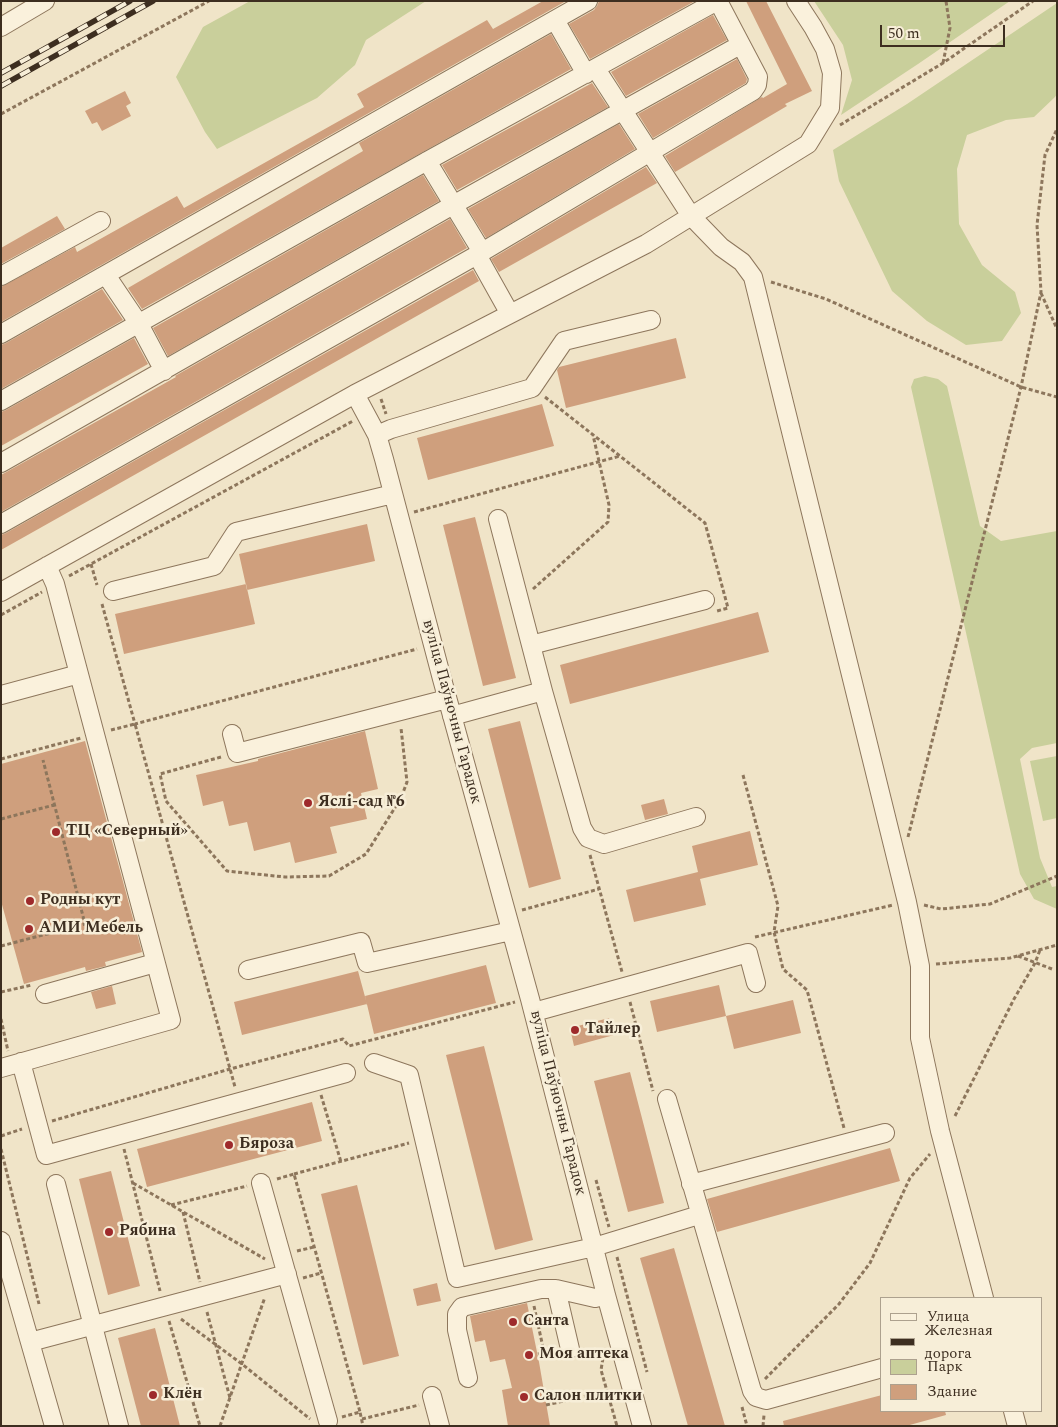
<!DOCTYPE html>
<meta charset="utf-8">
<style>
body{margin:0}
#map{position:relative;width:1058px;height:1427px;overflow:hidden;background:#f0e4c8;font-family:Spectral,serif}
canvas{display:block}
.frame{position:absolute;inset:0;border:2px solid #3d2e20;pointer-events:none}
.legend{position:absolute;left:880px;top:1297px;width:162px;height:115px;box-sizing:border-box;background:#f7eed8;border:1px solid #ada18e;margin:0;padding:6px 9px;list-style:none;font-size:15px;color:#3d2e20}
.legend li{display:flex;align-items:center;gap:10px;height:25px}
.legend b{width:25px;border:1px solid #ada18e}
.scale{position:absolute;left:880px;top:25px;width:125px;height:22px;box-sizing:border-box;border:2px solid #3d2e20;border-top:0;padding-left:6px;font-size:15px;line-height:18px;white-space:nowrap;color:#3d2e20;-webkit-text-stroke:4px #f7eed8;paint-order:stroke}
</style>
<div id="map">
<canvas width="1058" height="1427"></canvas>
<div class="frame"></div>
<ul class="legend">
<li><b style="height:6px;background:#faf1dc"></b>Улица</li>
<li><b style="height:6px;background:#3d2e20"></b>Железная дорога</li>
<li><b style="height:14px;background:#c9cf9b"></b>Парк</li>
<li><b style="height:14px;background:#cf9f7d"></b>Здание</li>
</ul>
<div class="scale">50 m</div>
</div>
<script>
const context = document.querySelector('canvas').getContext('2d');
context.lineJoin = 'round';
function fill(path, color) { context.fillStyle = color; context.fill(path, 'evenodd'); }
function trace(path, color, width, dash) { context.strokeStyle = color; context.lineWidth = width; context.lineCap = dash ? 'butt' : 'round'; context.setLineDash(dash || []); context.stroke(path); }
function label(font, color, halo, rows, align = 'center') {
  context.font = font + ' Spectral,serif'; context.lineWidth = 5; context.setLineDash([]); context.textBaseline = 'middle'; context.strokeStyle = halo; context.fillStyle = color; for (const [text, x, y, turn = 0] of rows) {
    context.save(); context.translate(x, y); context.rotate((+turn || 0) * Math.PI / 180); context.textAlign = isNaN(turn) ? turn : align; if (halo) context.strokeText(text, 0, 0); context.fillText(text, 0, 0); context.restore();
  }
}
const green = new Path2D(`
 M 250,1 L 426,1 L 366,40 L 355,65 L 317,98 L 217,149 L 205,132 L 176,77 L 203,27 Z
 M 814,1 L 1010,1 L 918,64 L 841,115 L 852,80 L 843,45 Z
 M 1057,3 L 1057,94 L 1055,97 L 1034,117 L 1006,120 L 967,135 L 957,169 L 959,224 L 982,265 L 1015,292 L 1021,313 L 1002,341 L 966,345 L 927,321 L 892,291 L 839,181 L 833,150 L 907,104 Z
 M 925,376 L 938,379 L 947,386 L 980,526 L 1001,541 L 1057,531 L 1057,743 L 1032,748 L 1020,759 L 1040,858 L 1052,887 L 1057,886 L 1057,909 L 1034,899 L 1020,874 L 911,387 L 914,379 Z
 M 1057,756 L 1057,818 L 1043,821 L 1030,761 Z`);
const building = new Path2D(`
 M 543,1 L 566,1 L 1,322 L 1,287 L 75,247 L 77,252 L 177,196 L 184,208 L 364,107 L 357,94 L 487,20 L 493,29 Z
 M 599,1 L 695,1 L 590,59 L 569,24 L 594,10 L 597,6 Z
 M 746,1 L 766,1 L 812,91 L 785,104 L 787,106 L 675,172 L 665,156 L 762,97 L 763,98 L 787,84 Z
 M 713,15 L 727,40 L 626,96 L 611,72 Z
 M 551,34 L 571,69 L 142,309 L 128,288 L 363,151 L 359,143 Z
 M 737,59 L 747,79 L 746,83 L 653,138 L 638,114 Z
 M 592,83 L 608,107 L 457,190 L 442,165 Z
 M 125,91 L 131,103 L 126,106 L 131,116 L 102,131 L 97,122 L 92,124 L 85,111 Z
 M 619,124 L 635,149 L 486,238 L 468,209 Z
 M 646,167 L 657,183 L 499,272 L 491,259 Z
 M 423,175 L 439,201 L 168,356 L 153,328 Z
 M 57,216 L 65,229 L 1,264 L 1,248 Z
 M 450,219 L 467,248 L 1,512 L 1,475 L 176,377 L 175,376 Z
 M 473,270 L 479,281 L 1,550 L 1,535 L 6,533 Z
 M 102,289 L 123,320 L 1,389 L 1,345 L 6,343 Z
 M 134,338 L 148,364 L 1,446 L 1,412 L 6,410 Z
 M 676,338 L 686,378 L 566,408 L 557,370 L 559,367 Z
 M 542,404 L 554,446 L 428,480 L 417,438 Z
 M 475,517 L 516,678 L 483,686 L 443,525 Z
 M 367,524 L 375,561 L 247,590 L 239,554 Z
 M 246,584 L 255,624 L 124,654 L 115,614 Z
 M 758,612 L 769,652 L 570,704 L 560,665 Z
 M 520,721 L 561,879 L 529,888 L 488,729 Z
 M 365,731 L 378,789 L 361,793 L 367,819 L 330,827 L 337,853 L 295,863 L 290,842 L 254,851 L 247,822 L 229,826 L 223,801 L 203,806 L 196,775 L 258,761 L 258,759 Z
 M 85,741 L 142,952 L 105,962 L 106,966 L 86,971 L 85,967 L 24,984 L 1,901 L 1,764 Z
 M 664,799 L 668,814 L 645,820 L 641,805 Z
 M 750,831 L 758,865 L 700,879 L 706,905 L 634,922 L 626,890 L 698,872 L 692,846 Z
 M 486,965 L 496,1003 L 374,1034 L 365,996 Z
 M 358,971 L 367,1004 L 242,1035 L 234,1002 Z
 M 719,985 L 726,1016 L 657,1032 L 650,1001 Z
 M 112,986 L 116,1004 L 96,1009 L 91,992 Z
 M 793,1000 L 801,1033 L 734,1049 L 726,1016 Z
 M 609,1018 L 614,1035 L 574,1046 L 570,1028 Z
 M 484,1046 L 533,1240 L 495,1250 L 446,1055 Z
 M 630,1072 L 664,1203 L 628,1212 L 594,1081 Z
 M 312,1102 L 322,1141 L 147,1187 L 137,1149 Z
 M 890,1148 L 900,1181 L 717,1232 L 707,1199 Z
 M 111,1171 L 140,1286 L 108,1295 L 79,1179 Z
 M 357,1185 L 399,1356 L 363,1365 L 321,1194 Z
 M 674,1248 L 684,1283 L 725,1426 L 688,1426 L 640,1258 Z
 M 437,1283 L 441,1301 L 417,1306 L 413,1289 Z
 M 527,1303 L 539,1362 L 550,1426 L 508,1426 L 502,1390 L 512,1388 L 505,1359 L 490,1362 L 485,1340 L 475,1342 L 470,1316 Z
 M 155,1328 L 180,1426 L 141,1426 L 118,1338 Z
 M 882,1395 L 882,1411 L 945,1411 L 946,1415 L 906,1426 L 784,1426 L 783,1421 Z`);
const path = new Path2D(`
 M 943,63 L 950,28 L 946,1
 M 1,114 L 209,1
 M 840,125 L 943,63 L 1033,1
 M 771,282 L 826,299 L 1021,387 L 1057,397
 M 1041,293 L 1057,329
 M 545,397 L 705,523 L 728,608 L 717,611
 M 381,399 L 386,414
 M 414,512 L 620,456
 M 91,564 L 97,585
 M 69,576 L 353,421
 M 533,589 L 608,522 L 609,505 L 593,435
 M 102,604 L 135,724 L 417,649
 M 1,615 L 42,592
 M 111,730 L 135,724 L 235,1087
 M 221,757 L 160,774 L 166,801 L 227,871 L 285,877 L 329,876 L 366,854 L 401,798 L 407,782 L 401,728
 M 1,759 L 81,738
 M 743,775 L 778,906 L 774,932 L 783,969 L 807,990 L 844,1128
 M 1,819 L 54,805
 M 908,837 L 1021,387 L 1041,292 L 1037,225 L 1045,155 L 1057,129
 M 590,855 L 622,972
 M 924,905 L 941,909 L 990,904 L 1057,876
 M 522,910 L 599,889
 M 755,937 L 893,905
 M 1,946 L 85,924 L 43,760
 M 1018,956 L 1052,969
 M 936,964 L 1010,958 L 1057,945
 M 1,992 L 32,985
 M 630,1002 L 653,1091
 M 1,1019 L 8,1051
 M 321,1095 L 341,1162
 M 955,1116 L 1014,999 L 1035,963 L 1040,950
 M 52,1121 L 230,1069 L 343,1039 L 349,1046 L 515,1002
 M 1,1136 L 22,1129
 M 1,1149 L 39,1304
 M 124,1149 L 160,1291
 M 294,1174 L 409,1143
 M 277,1179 L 294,1174 L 360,1412
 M 596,1180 L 609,1227
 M 133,1183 L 265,1259
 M 171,1205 L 247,1186
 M 183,1212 L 200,1282
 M 297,1251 L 314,1247
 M 617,1257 L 647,1372
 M 303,1278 L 321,1273
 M 534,1306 L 544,1352 L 538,1354
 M 207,1312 L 230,1398
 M 181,1319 L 242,1364 L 310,1419
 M 169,1321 L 200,1426
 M 604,1352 L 601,1370 L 617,1426
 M 765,1379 L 839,1304 L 870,1263 L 910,1178 L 930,1154
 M 546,1405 L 608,1391
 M 742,1407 L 747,1426
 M 342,1417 L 360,1412 L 363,1426
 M 362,1419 L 419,1405
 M 220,1426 L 265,1297
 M 763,1426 L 764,1415`);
const minor = new Path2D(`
 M 555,20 L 586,74
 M 1,27 L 45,1
 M 596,69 L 691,216 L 721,247 L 742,262 L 753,277 L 907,902 L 920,966 L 920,1038 L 940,1131 L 984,1298
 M 427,161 L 482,252
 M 477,255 L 510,314
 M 106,275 L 139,324 L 164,371
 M 1,276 L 101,221
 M 1,334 L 588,1
 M 355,394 L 377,435 L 384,459 L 442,679 L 530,999 L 606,1295 L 642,1426
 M 1,401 L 427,161 L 717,1
 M 377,435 L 391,429 L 532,388 L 564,341 L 651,320
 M 1,463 L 453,205 L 740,45
 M 498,519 L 543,691 L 582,828 L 588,838 L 604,844 L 696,817
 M 1,524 L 477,255 L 753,91 L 757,85 L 758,77 L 718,1
 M 113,591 L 214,566 L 236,532 L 393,494
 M 1,592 L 355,394 L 646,244 L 808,144 L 830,108 L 832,73 L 825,49 L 813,27 L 796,1
 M 531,645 L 705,600
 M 1,695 L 79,674
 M 452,716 L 543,691
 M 232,734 L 237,753 L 447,699
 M 248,970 L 361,942 L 367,963 L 511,931
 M 45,994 L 155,963
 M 534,1012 L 748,953 L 756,983
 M 21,1062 L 46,1155 L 346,1073
 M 374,1063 L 409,1075 L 457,1278 L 594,1247 L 699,1215
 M 1,1068 L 171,1020 L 55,584 L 47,566
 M 667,1099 L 752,1391 L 756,1397 L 766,1400 L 882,1368
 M 261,1183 L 328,1421
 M 56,1184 L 119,1426
 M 691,1184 L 885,1133
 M 1,1241 L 54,1426
 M 30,1342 L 287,1274
 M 570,1349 L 556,1289 L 595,1298 L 606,1295
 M 468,1378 L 457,1330 L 457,1314 L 462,1307 L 541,1289 L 556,1289
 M 432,1396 L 440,1426
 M 1013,1411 L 1017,1426`);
const rail = new Path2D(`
 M 1,73 L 130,1
 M 1,86 L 153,1`);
const markers = [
 [308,803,5,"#9e2a2b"],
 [56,832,5,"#9e2a2b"],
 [30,901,5,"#9e2a2b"],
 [29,929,5,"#9e2a2b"],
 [575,1030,5,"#9e2a2b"],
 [229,1145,5,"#9e2a2b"],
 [109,1232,5,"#9e2a2b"],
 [513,1322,5,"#9e2a2b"],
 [529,1355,5,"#9e2a2b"],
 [153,1395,5,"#9e2a2b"],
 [524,1397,5,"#9e2a2b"]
];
const streetNames = [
 ["вуліца Паўночны Гарадок",451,712,75],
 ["вуліца Паўночны Гарадок",557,1103,76]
];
const poiNames = [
 ["Яслі-сад №6",318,803],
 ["ТЦ «Северный»",66,832],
 ["Родны кут",40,901],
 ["АМИ Мебель",39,929],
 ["Тайлер",585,1030],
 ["Бяроза",239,1145],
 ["Рябина",119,1232],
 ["Санта",523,1322],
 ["Моя аптека",539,1355],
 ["Клён",163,1395],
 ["Салон плитки",534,1397]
];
fill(green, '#c9cf9b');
fill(building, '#cf9f7d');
trace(minor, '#8d765c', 20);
trace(path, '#8d765c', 3, [4, 2.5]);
trace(minor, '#faf1dc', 18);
trace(rail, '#3d2e20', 5.5);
trace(rail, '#f7eed8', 4, [11]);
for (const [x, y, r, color] of markers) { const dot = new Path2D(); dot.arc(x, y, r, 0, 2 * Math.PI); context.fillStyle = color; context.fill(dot); trace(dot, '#f7eed8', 2); }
label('16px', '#3d2e20', '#f7eed8', streetNames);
label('bold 16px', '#3d2e20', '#f7eed8', poiNames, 'left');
</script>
